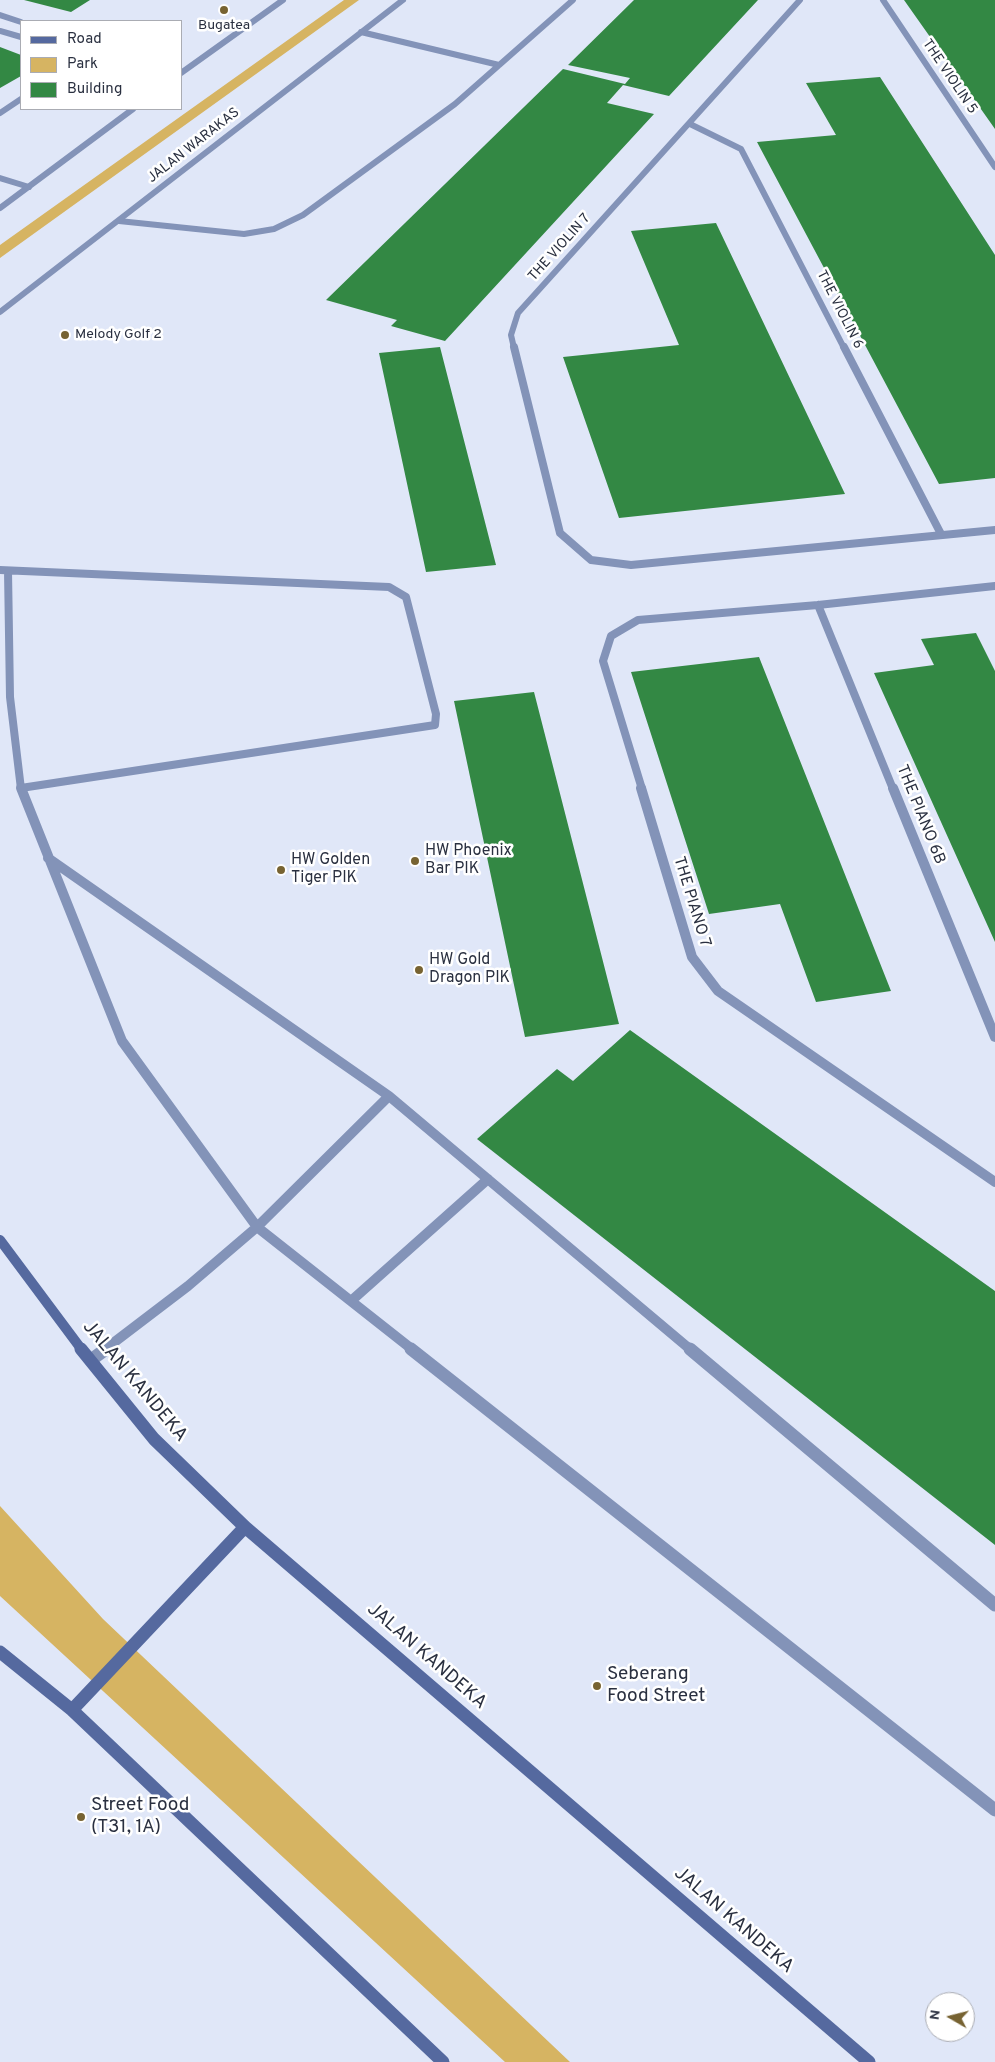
<!DOCTYPE html>
<style>
body{margin:0}
#map{position:relative;width:995px;height:2062px;overflow:hidden;background:#e0e7f8;font-family:Overpass,sans-serif}
canvas{display:block}
.legend{position:absolute;left:20px;top:20px;width:162px;height:90px;box-sizing:border-box;background:#fff;border:1px solid #aaacb3;margin:0;padding:6px 9px;list-style:none;font-size:15px;color:#2a3040}
.legend li{display:flex;align-items:center;gap:10px;height:25px}
.legend b{width:25px;border:1px solid #aaacb3}
.north{position:absolute;left:925px;top:1992px;width:50px;height:50px;box-sizing:border-box;background:#fff;border:1px solid #aaacb3;border-radius:50%;rotate:278deg;font-size:14px;font-weight:700;line-height:20px;text-align:center;color:#2a3040}
.north::after{content:'';display:block;margin:auto;width:18px;height:22px;background:#776332;clip-path:polygon(50% 0,100% 100%,50% 72%,0 100%)}
</style>
<div id="map">
<canvas width="995" height="2062"></canvas>
<ul class="legend">
<li><b style="height:6px;background:#55699f"></b>Road</li>
<li><b style="height:14px;background:#d6b462"></b>Park</li>
<li><b style="height:14px;background:#384"></b>Building</li>
</ul>
<div class="north">N</div>
</div>
<script>
const context = document.querySelector('canvas').getContext('2d');
context.lineJoin = 'round';
function fill(path, color) { context.fillStyle = color; context.fill(path, 'evenodd'); }
function trace(path, color, width, dash) { context.strokeStyle = color; context.lineWidth = width; context.lineCap = dash ? 'butt' : 'round'; context.setLineDash(dash || []); context.stroke(path); }
function label(font, color, halo, rows, align = 'center') {
  context.font = font + ' Overpass,sans-serif'; context.lineWidth = 5; context.setLineDash([]); context.textBaseline = 'middle'; context.strokeStyle = halo; context.fillStyle = color; for (const [text, x, y, turn = 0] of rows) {
    context.save(); context.translate(x, y); context.rotate((+turn || 0) * Math.PI / 180); context.textAlign = isNaN(turn) ? turn : align; if (halo) context.strokeText(text, 0, 0); context.fillText(text, 0, 0); context.restore();
  }
}
const green = new Path2D(`
 M 344,0 L 359,0 L 0,258 L 0,245 Z
 M 0,1506 L 103,1619 L 570,2062 L 505,2062 L 0,1596 Z`);
const building = new Path2D(`
 M 24,0 L 90,0 L 71,12 Z
 M 634,0 L 758,0 L 669,96 L 623,85 L 607,103 L 654,114 L 445,341 L 391,326 L 397,320 L 326,300 L 563,69 L 625,84 L 630,78 L 568,65 Z
 M 904,0 L 995,0 L 995,129 Z
 M 0,47 L 21,55 L 21,76 L 0,88 Z
 M 880,77 L 995,255 L 995,478 L 939,484 L 757,142 L 836,135 L 806,83 Z
 M 716,223 L 845,494 L 619,518 L 563,357 L 679,345 L 631,231 Z
 M 440,347 L 496,565 L 426,572 L 379,353 Z
 M 976,633 L 995,671 L 995,942 L 874,673 L 934,665 L 921,639 Z
 M 759,657 L 891,991 L 816,1002 L 780,904 L 709,914 L 631,672 Z
 M 534,692 L 619,1024 L 525,1037 L 454,701 Z
 M 630,1030 L 995,1291 L 995,1545 L 477,1139 L 557,1069 L 573,1081 Z`);
const serviceFar3 = new Path2D(`
 M 0,15 L 21,22
 M 0,31 L 21,37
 M 361,32 L 499,65
 M 0,113 L 21,99
 M 0,178 L 29,187
 M 119,221 L 244,234 L 274,229 L 303,215 L 455,104 L 573,0`);
const serviceFar2 = new Path2D(`
 M 0,570 L 389,587 L 406,597 L 436,714 L 435,725 L 21,788
 M 8,571 L 10,697 L 21,789`);
const serviceFar1 = new Path2D(`
 M 21,788 L 122,1041 L 257,1227 L 413,1350
 M 48,858 L 389,1096 L 257,1227 L 188,1286 L 104,1350
 M 389,1096 L 691,1350
 M 351,1301 L 488,1179`);
const service = new Path2D(`
 M 411,1349 L 995,1810
 M 690,1349 L 995,1605
 M 91,1360 L 106,1349`);
const minorFar2 = new Path2D(`
 M 883,0 L 995,167
 M 181,73 L 283,0
 M 690,124 L 741,149 L 844,348
 M 0,208 L 133,109
 M 0,312 L 403,0
 M 514,348 L 511,335 L 518,313 L 800,0`);
const minorFar1 = new Path2D(`
 M 514,347 L 560,533 L 591,560 L 631,565 L 995,530
 M 844,347 L 941,534
 M 818,605 L 893,789
 M 642,789 L 603,661 L 611,636 L 638,620 L 818,605 L 995,586`);
const minor = new Path2D(`
 M 641,788 L 692,957 L 718,991 L 995,1182
 M 893,788 L 995,1037`);
const secondaryFar1 = new Path2D(`
 M 0,1240 L 82,1350`);
const secondary = new Path2D(`
 M 81,1349 L 154,1439 L 245,1527 L 869,2062
 M 0,1652 L 72,1710 L 443,2062
 M 72,1710 L 245,1527`);
const markers = [
 [224,10,5,"#776332"],
 [65,335,5,"#776332"],
 [415,861,5,"#776332"],
 [281,870,5,"#776332"],
 [419,970,5,"#776332"],
 [597,1686,5,"#776332"],
 [81,1817,5,"#776332"]
];
const farPoinames = [
 ["Bugatea",224,26],
 ["Melody Golf 2",75,335,"left"]
];
const farStreetnames = [
 ["THE VIOLIN 5",949,77,56],
 ["JALAN WARAKAS",194,146,-38],
 ["THE VIOLIN 7",560,248,-48],
 ["THE VIOLIN 6",839,310,63]
];
const streetNames = [
 ["THE PIANO 6B",920,815,68],
 ["THE PIANO 7",691,902,73]
];
const poiNames = [
 ["HW Phoenix",425,852],
 ["Bar PIK",425,870],
 ["HW Golden",291,861],
 ["Tiger PIK",291,879],
 ["HW Gold",429,961],
 ["Dragon PIK",429,979]
];
const nearStreetnames = [
 ["JALAN KANDEKA",134,1382,50],
 ["JALAN KANDEKA",426,1657,41],
 ["JALAN KANDEKA",733,1921,41]
];
const nearPoinames = [
 ["Seberang",607,1675],
 ["Food Street",607,1697],
 ["Street Food",91,1806],
 ["(T31, 1A)",91,1828]
];
fill(green, '#d6b462');
fill(building, '#384');
trace(serviceFar3, '#8393b8', 6);
trace(serviceFar2, '#8393b8', 8);
trace(serviceFar1, '#8393b8', 10);
trace(service, '#8393b8', 13);
trace(minorFar2, '#8393b8', 6);
trace(minorFar1, '#8393b8', 8);
trace(minor, '#8393b8', 10);
trace(secondaryFar1, '#55699f', 10);
trace(secondary, '#55699f', 13);
for (const [x, y, r, color] of markers) { const dot = new Path2D(); dot.arc(x, y, r, 0, 2 * Math.PI); context.fillStyle = color; context.fill(dot); trace(dot, '#fff', 2); }
label('14px', '#2a3040', '#fff', farPoinames);
label('14px', '#2a3040', '#fff', farStreetnames);
label('16px', '#2a3040', '#fff', streetNames);
label('16px', '#2a3040', '#fff', poiNames, 'left');
label('19px', '#2a3040', '#fff', nearStreetnames);
label('19px', '#2a3040', '#fff', nearPoinames, 'left');
</script>
